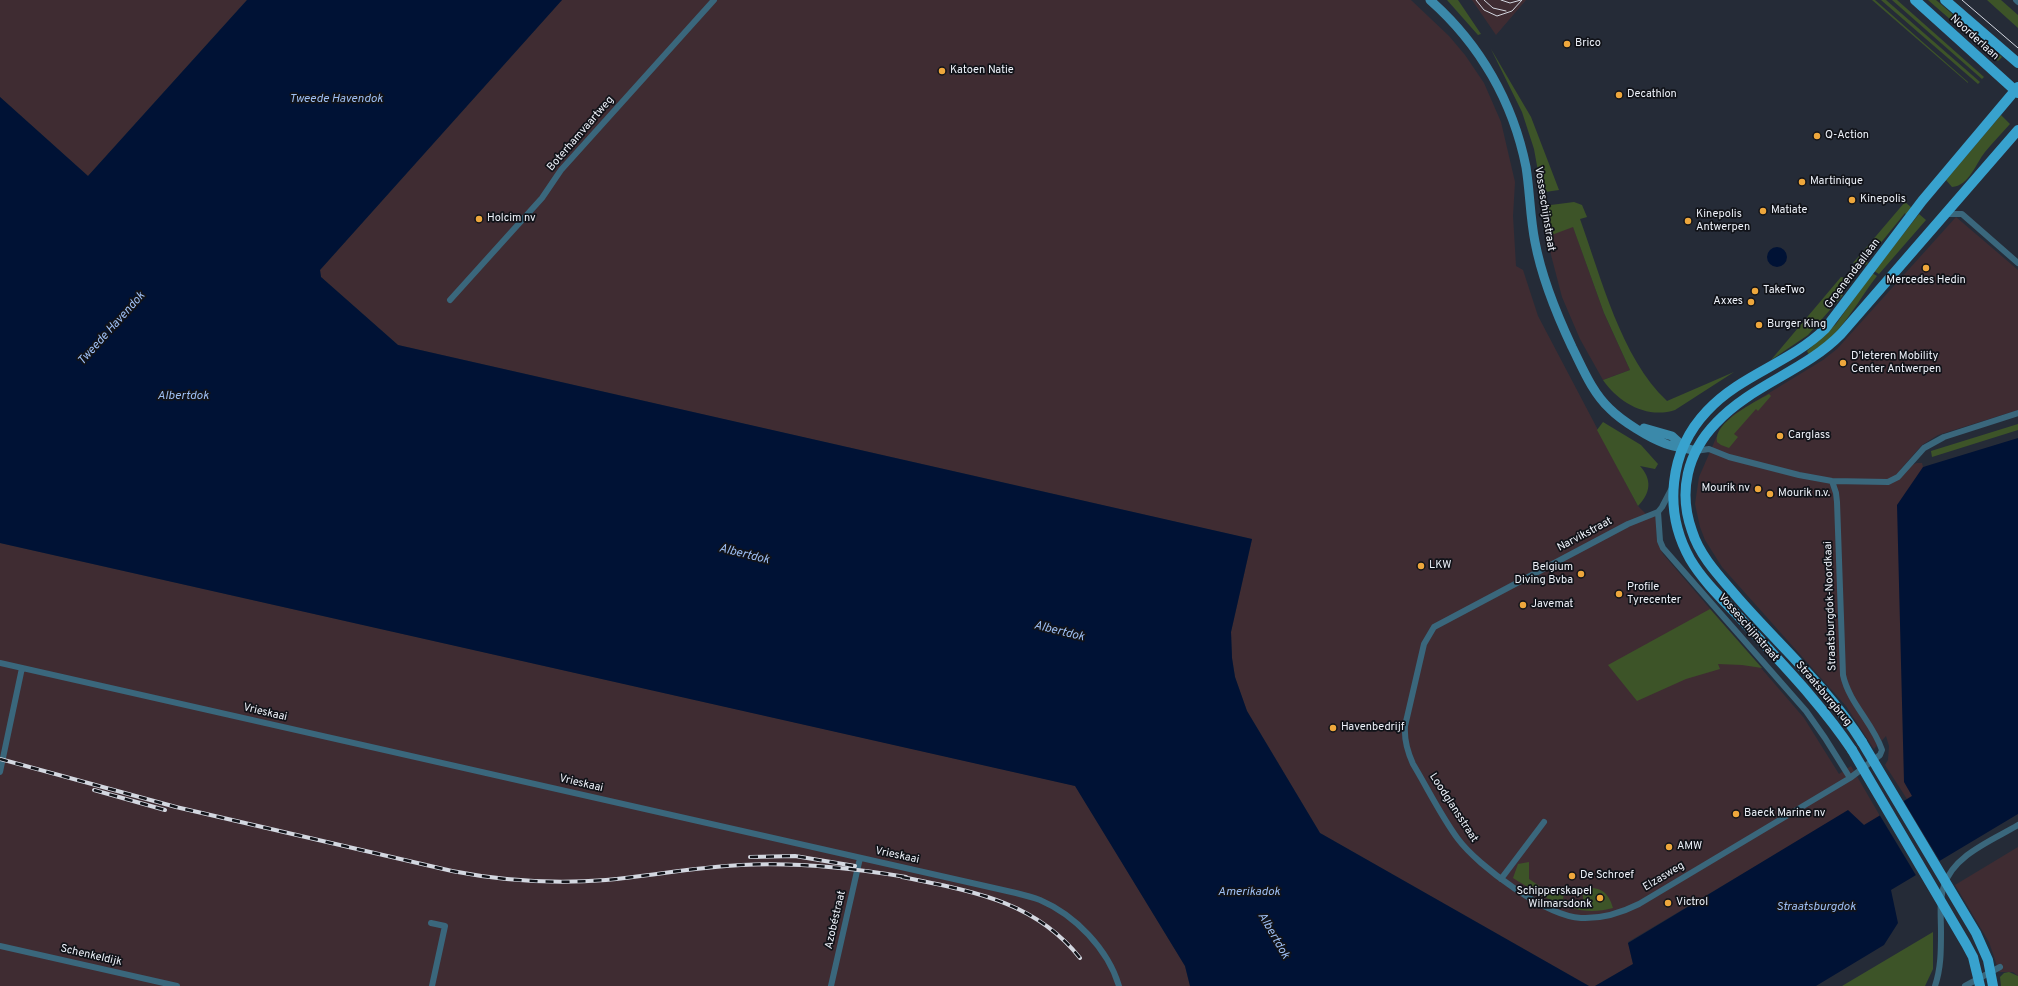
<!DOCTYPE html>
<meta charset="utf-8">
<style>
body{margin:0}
canvas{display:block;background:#252b37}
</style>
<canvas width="2018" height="986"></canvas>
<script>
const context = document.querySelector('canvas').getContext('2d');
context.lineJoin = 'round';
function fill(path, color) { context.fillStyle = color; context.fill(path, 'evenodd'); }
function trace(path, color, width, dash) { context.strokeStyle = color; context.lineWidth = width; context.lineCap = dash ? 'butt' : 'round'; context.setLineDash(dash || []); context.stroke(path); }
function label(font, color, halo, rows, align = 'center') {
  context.font = font + ' Overpass,sans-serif'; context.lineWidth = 3.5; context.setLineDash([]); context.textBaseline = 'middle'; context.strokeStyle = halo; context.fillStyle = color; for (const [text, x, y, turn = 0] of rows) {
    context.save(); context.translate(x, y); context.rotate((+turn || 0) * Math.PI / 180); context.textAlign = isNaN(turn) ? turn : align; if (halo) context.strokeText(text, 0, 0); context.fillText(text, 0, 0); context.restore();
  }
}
const industrial = new Path2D(`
 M 0,0 L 247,0 L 88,176 L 0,97 Z
 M 562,0 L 1411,0 L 1449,36 L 1465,55 L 1484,83 L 1501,122 L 1515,182 L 1513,216 L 1516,266 L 1523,270 L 1538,316 L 1638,506 L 1648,516 L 1654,515 L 1656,517 L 1657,541 L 1663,554 L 1804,718 L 1839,774 L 1851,766 L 1880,816 L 1864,825 L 1848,811 L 1628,942 L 1633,964 L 1595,986 L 1589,986 L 1320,833 L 1247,711 L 1235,677 L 1232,658 L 1231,632 L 1252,539 L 398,345 L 321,277 L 320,270 Z
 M 1472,0 L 1526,0 L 1496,35 Z
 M 1565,204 L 1604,313 L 1630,370 L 1603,380 L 1580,339 L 1562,297 L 1550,251 L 1543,206 Z
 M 1956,217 L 2018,270 L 2018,410 L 1938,435 L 1922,445 L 1900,470 L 1917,463 L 1922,463 L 1923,467 L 1926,466 L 1912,796 L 1907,799 L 1885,765 L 1888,760 L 1889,746 L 1886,736 L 1874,749 L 1846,706 L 1722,567 L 1705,540 L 1700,527 L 1695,504 L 1699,477 L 1720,429 L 1733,415 L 1823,360 L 1837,349 Z
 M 0,543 L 1076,786 L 1185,966 L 1190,986 L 0,986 Z
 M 2018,847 L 2018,976 L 2013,972 L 1999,972 L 1989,942 L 1955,885 Z`);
const green = new Path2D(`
 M 1447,0 L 1458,0 L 1481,34 L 1478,35 Z
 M 1872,0 L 1875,0 L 1968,82 L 1968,83 Z
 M 1881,0 L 1886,0 L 1980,82 L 1978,84 Z
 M 1892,0 L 1897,0 L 1984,77 L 1982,79 Z
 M 1928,0 L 1936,0 L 2002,57 L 1998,61 Z
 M 1987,0 L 2001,0 L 2018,15 L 2018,28 Z
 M 1491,49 L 1531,117 L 1559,190 L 1545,192 L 1541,188 L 1534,149 L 1522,112 Z
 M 2001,115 L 2010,124 C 2002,133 1993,142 1985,152 C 1976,163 1969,186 1952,187 L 1946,180 Z
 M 1574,202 L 1582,205 L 1587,217 L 1580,219 C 1601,277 1621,358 1667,401 L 1734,372 L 1675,410 C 1647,419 1619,403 1603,380 L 1630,370 L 1604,313 L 1573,227 L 1549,236 L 1543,206 Z
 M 1905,202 L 1912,208 L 1906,215 L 1905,213 L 1866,261 L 1868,263 L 1866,265 L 1853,263 Z
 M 1919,214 L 1926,220 L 1879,274 L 1874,271 Z
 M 1872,273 L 1877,276 C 1863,294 1852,314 1837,331 C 1830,340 1818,348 1809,355 L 1807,351 L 1836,324 Z
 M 1841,277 L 1851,279 L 1841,292 L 1843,295 L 1808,335 L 1771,360 Z
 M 1769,394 L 1771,396 L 1758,411 L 1756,409 L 1734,434 L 1738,437 L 1729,448 L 1721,445 L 1717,442 C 1713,422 1755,402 1769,394 Z
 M 1603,422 L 1641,445 L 1658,464 L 1655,469 L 1640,466 C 1652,479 1651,493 1638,506 L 1597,430 Z
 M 2018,424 L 2018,430 L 1932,457 L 1931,451 Z
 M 1710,609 L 1762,668 L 1742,665 L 1718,664 L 1720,669 L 1686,679 L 1637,701 L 1608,665 Z
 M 1529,862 L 1529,879 L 1541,887 L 1565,888 L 1563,899 L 1583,904 L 1583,888 C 1600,887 1608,891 1613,908 C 1574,919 1544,897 1513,878 L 1518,864 Z
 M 1933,932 L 1933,969 L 1925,986 L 1842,986 Z
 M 2009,972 L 2018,976 L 2018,986 L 2001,986 L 2000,977 L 2004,973 Z`);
const water = new Path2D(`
 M 247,0 L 562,0 L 320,270 L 321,277 L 398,345 L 1252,539 L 1231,632 L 1232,658 L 1235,677 L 1247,711 L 1320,833 L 1589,986 L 1190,986 L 1185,966 L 1075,786 L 0,543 L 0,97 L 88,176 Z
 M1767 257a10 10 0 1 1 20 0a10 10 0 1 1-20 0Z
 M 2018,438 L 2018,814 L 1891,890 L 1898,923 L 1884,945 L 1816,986 L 1595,986 L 1633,964 L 1628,943 L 1848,810 L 1864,825 L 1912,796 L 1904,782 L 1897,505 L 1923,467 Z`);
const pier = new Path2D(`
 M 1903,800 L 1941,863 L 1917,877 L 1879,814 Z`);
const street = new Path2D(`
 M 2016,0 L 2018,2
 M 1944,214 L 1962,214 L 2018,263
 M 450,300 L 542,198 L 561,170 L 714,0
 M 1695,451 L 1709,449 L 1729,457 L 1799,475 L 1832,481 L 1888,482 L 1898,477 L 1924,448 L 1944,437 L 2018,413
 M 1658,512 L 1628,524 L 1434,627 L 1424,644 L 1405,726 C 1404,740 1407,751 1413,764 C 1428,789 1441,816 1458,839 C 1479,867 1546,916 1581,918 C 1602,919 1621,913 1639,904 L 1850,778 L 1880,755 L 1882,750 C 1873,723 1849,703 1843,675 L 1837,502 L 1836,493 L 1832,481
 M 1658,512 L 1660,541 L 1663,548 L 1806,711 L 1825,738 L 1850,778
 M 1658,512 L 1662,507 L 1672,488
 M 0,663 L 1016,893 C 1024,895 1032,897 1040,900 C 1075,915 1108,949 1119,986
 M 0,772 L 22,668
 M 1501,879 L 1544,822
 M 431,923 L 445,926 L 432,986
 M 0,946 L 177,986
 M 831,986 L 860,858
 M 1935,986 C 1941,968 1941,951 1941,932 C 1941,917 1939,899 1944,886 C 1953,855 1993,840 2018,825
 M 1965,986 L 2000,967`);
const secondary = new Path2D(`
 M 1430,0 C 1480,44 1513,102 1526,167 C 1530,192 1530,217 1535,242 C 1542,279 1556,313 1572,347 C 1583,369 1592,392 1610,409 C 1622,421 1649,438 1666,444 C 1675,448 1685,447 1695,451
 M 1644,428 L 1672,436 L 1684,447`);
const primary = new Path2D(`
 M 1915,0 L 2018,93
 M 1945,0 L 2018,63
 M 1862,742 C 1828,688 1780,646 1738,598 C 1721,578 1700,557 1692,531 C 1678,492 1687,453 1716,423 C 1751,385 1805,371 1841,334 L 2018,130
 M 1852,750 C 1820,702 1779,661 1741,619 C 1723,600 1703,581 1690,559 C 1663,511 1669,451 1707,411 C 1740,375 1790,363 1825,329 L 1922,201 L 2018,87`);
const tram = new Path2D(`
 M 1476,0 L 1484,10 L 1497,16 L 1512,11 L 1522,0
 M 1484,0 L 1493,8 L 1506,11
 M 1501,0 L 1510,3 L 1521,0
 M 1962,0 L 2018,48`);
const rail = new Path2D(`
 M 0,759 L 176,807 L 452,871 C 503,881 554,884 606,880 C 651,876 696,867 741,865 C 795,862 853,868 906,877
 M 94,790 L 165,810
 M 750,857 L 795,856 L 855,866
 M 902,877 C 970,891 1034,900 1080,958`);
const primaryBridge = new Path2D(`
 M 1862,742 L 1976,933 L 1988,960 L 1993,986
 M 1852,750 L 1966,944 L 1973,957 L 1980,986`);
const markers = [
 [1567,44,4,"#eea73c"],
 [942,71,4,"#eea73c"],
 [1619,95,4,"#eea73c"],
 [1817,136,4,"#eea73c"],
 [1802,182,4,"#eea73c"],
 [1852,200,4,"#eea73c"],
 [1763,211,4,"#eea73c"],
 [479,219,4,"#eea73c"],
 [1688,221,4,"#eea73c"],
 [1926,268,4,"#eea73c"],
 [1755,291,4,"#eea73c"],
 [1751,302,4,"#eea73c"],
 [1759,325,4,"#eea73c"],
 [1843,363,4,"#eea73c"],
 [1780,436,4,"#eea73c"],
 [1758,489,4,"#eea73c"],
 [1770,494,4,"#eea73c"],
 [1421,566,4,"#eea73c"],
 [1581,574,4,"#eea73c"],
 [1619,594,4,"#eea73c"],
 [1523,605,4,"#eea73c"],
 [1333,728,4,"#eea73c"],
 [1736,814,4,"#eea73c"],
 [1669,847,4,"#eea73c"],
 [1572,876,4,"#eea73c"],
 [1600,898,4,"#eea73c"],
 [1668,903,4,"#eea73c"]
];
const streetNames = [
 ["Noorderlaan",1974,38,42],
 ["Boterhamvaartweg",581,134,-49],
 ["Vosseschijnstraat",1544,209,81],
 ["Groenendaallaan",1853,274,-53],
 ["Narvikstraat",1585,535,-28],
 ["Straatsburgdok-Noordkaai",1831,606,-92],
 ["Vosseschijnstraat",1748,628,49],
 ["Straatsburgbrug",1823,694,50],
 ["Vrieskaai",265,713,13],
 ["Vrieskaai",581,784,13],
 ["Loodglansstraat",1453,808,57],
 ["Vrieskaai",897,856,12],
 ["Elzasweg",1664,877,-31],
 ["Azobéstraat",836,920,-77],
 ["Schenkeldijk",91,956,13]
];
const poiNames = [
 ["Brico",1575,44],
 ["Katoen Natie",950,71],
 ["Decathlon",1627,95],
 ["Q-Action",1825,136],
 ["Martinique",1810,182],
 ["Kinepolis",1860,200],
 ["Matiate",1771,211],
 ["Kinepolis",1696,215],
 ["Antwerpen",1696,228],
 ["Holcim nv",487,219],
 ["Mercedes Hedin",1926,281,"center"],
 ["TakeTwo",1763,291],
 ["Axxes",1743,302,"right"],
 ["Burger King",1767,325],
 ["D’Ieteren Mobility",1851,357],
 ["Center Antwerpen",1851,370],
 ["Carglass",1788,436],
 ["Mourik nv",1750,489,"right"],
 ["Mourik n.v.",1778,494],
 ["LKW",1429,566],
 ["Belgium",1573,568,"right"],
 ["Diving Bvba",1573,581,"right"],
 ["Profile",1627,588],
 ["Tyrecenter",1627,601],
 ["Javemat",1531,605],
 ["Havenbedrijf",1341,728],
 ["Baeck Marine nv",1744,814],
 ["AMW",1677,847],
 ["De Schroef",1580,876],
 ["Schipperskapel",1592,892,"right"],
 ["Wilmarsdonk",1592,905,"right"],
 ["Victrol",1676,903]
];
const waterNames = [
 ["Tweede Havendok",336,100],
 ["Tweede Havendok",112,329,-48],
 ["Albertdok",183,397],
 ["Albertdok",744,555,14],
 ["Albertdok",1059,632,14],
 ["Amerikadok",1249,893],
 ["Straatsburgdok",1816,908],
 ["Albertdok",1273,936,60]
];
fill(industrial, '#3f2c32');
fill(green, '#3d5428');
fill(water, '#001235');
fill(pier, '#252b37');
trace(street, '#3a677c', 6);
trace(secondary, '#3b89aa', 9);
trace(primary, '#38a2ce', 10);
trace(tram, '#d3d7e0', 1);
trace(rail, '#d3d7e0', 4);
trace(rail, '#111319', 2.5, [8]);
trace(primaryBridge, '#38a2ce', 10);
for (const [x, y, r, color] of markers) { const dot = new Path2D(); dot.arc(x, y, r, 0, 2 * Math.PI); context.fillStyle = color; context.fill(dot); trace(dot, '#111319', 1.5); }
label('11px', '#edf1f9', '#111319', streetNames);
label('11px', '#edf1f9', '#111319', poiNames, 'left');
label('italic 12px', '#9ebff4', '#111319', waterNames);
</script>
